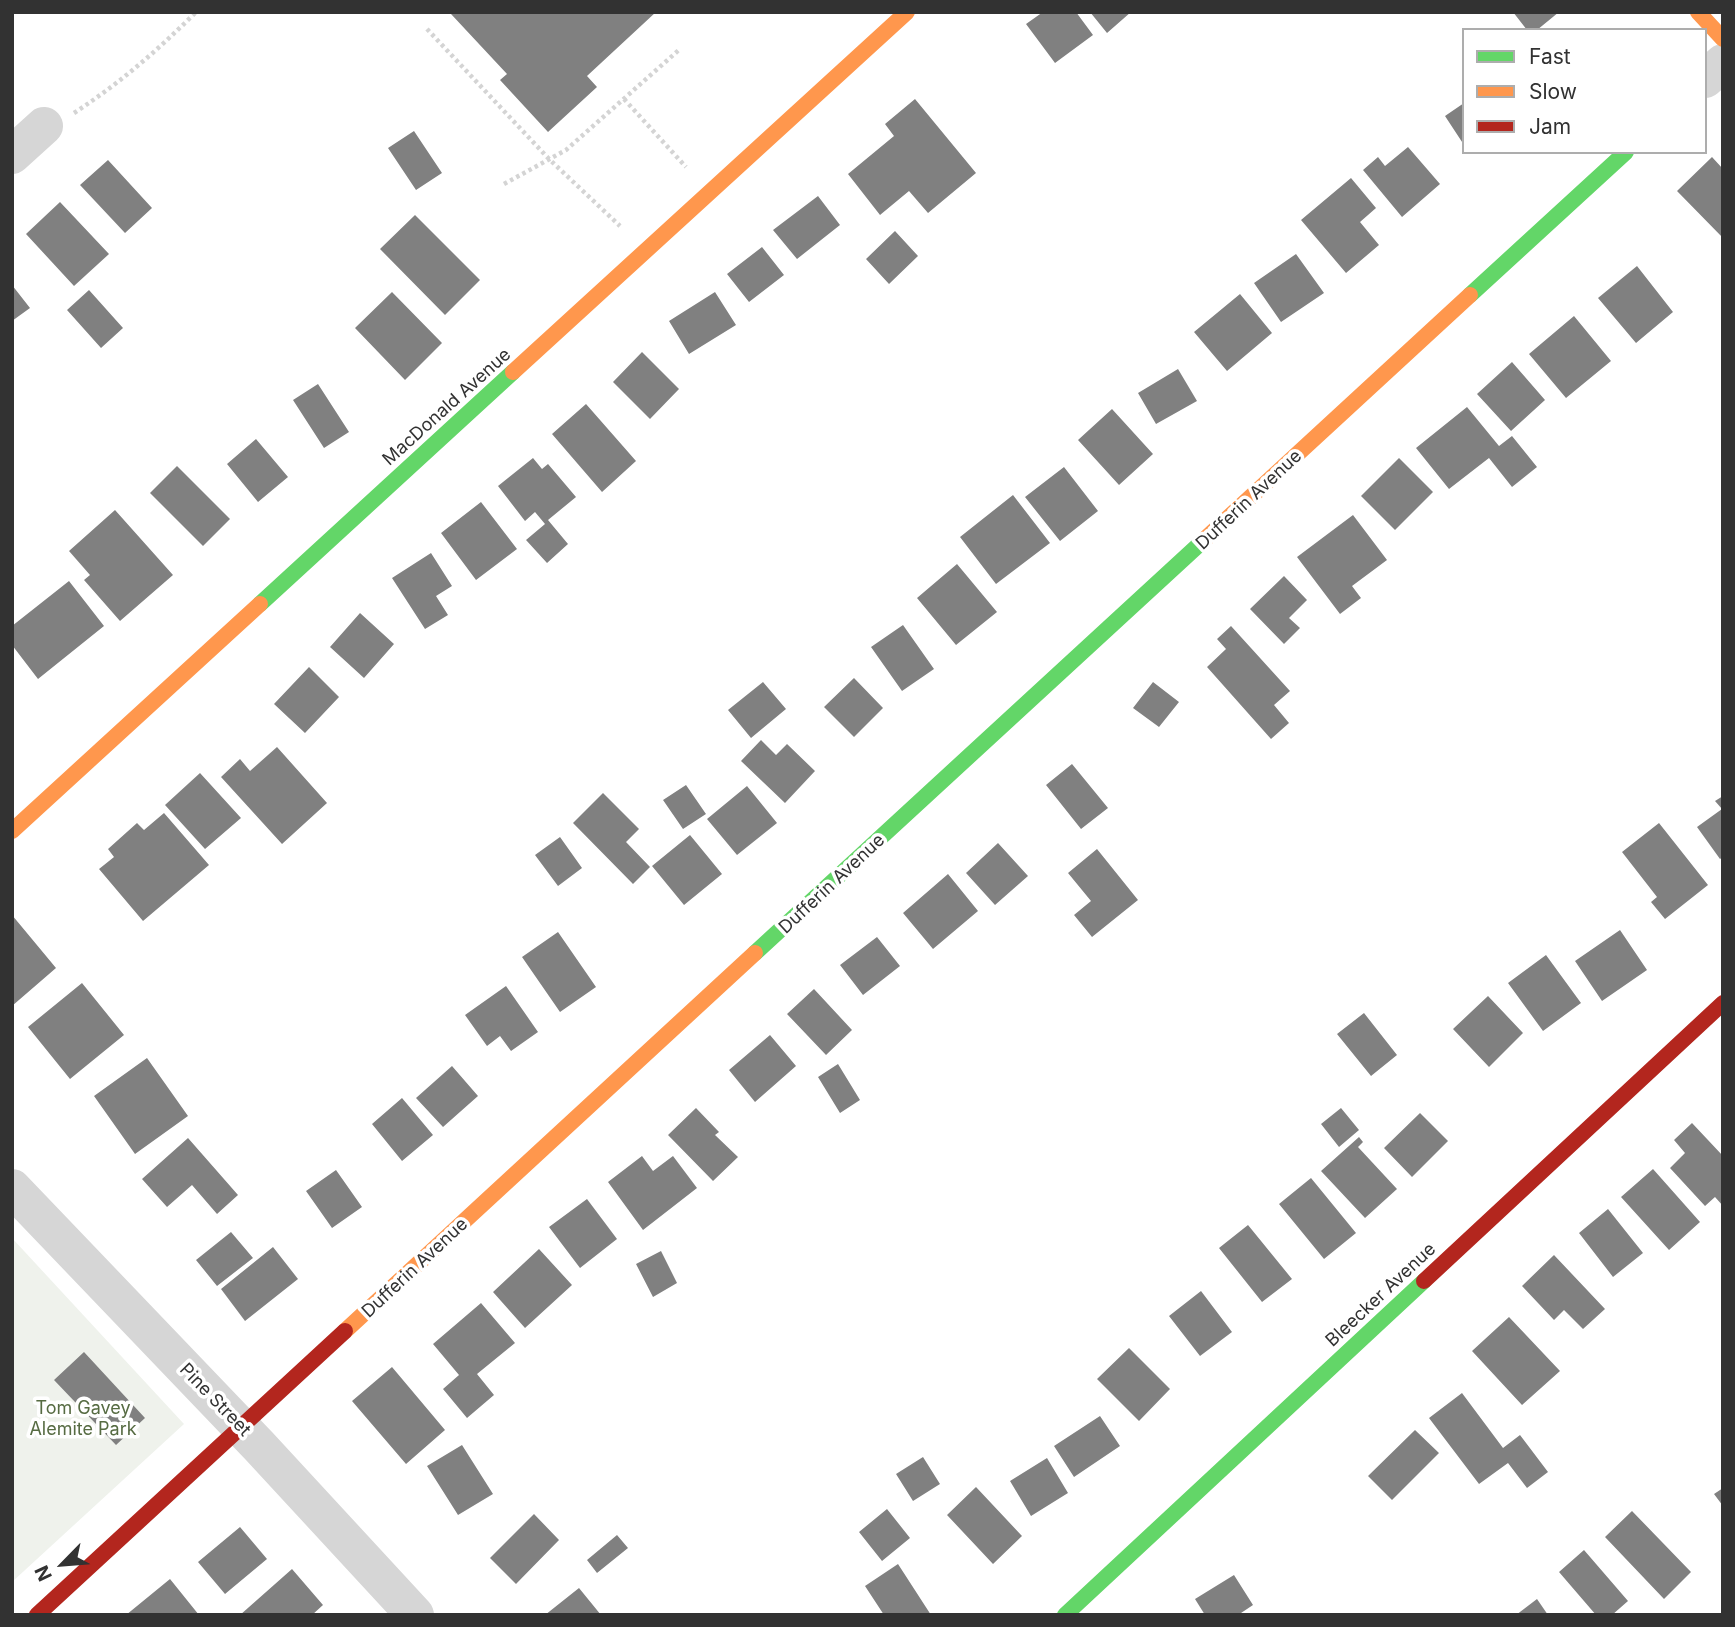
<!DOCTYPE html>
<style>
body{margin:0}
#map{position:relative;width:1735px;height:1627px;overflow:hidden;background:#fff;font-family:Inter,sans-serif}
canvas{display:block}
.frame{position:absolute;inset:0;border:14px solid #323232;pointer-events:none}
.legend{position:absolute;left:1462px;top:28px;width:245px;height:126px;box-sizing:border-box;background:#fff;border:2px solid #adadad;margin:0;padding:9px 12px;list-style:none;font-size:21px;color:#323232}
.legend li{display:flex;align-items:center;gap:14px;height:35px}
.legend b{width:35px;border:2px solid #adadad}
.north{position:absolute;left:28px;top:1529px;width:70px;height:70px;-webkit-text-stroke:5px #fff;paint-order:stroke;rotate:245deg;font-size:19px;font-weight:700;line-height:28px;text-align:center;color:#323232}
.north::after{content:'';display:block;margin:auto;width:24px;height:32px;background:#323232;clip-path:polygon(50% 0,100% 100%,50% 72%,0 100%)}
</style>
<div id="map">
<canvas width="1735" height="1627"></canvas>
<div class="frame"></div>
<ul class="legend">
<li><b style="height:9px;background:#63d668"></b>Fast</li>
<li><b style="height:9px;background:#ff974d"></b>Slow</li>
<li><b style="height:9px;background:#b3261e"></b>Jam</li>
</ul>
<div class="north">N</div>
</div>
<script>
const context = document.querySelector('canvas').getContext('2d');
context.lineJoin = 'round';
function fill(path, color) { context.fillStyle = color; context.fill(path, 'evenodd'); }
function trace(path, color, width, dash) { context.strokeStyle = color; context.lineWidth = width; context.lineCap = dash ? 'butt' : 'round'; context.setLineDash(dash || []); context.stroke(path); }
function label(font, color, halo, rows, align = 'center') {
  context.font = font + ' Inter,sans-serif'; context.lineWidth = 7; context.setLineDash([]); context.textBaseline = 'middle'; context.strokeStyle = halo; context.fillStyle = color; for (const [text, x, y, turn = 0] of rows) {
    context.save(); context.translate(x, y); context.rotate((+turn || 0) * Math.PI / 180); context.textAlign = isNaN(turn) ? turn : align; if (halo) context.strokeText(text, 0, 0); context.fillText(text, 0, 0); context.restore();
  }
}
const green = new Path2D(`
 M 12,1238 L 184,1424 L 12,1582 Z`);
const building = new Path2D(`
 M 453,12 L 656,12 L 587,76 L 597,87 L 548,132 L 500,80 L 507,74 L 451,14 Z
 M 1043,12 L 1076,12 L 1093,35 L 1055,63 L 1026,24 Z
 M 1090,12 L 1131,12 L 1107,33 Z
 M 1513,12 L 1559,12 L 1537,30 L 1527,30 Z
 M 915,99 L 976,173 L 928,213 L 909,191 L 880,215 L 848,174 L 894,136 L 885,124 Z
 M 1464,103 L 1464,145 L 1445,116 Z
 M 414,131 L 442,173 L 416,190 L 388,148 Z
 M 1408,147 L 1440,184 L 1402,217 L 1363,170 L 1378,157 L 1385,166 Z
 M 1712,157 L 1723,169 L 1723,238 L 1677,191 Z
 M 108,160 L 152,208 L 125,233 L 80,185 Z
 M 1351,178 L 1376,208 L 1360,222 L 1379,245 L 1346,273 L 1301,220 Z
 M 818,196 L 840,225 L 797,259 L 773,230 Z
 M 60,202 L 109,254 L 74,286 L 26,234 Z
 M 415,215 L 480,280 L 445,315 L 380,249 Z
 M 895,231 L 918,256 L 889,284 L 866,259 Z
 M 762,247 L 784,275 L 749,302 L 727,274 Z
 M 1296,254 L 1324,293 L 1281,322 L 1254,283 Z
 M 1637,266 L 1673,312 L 1636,343 L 1598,298 Z
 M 12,285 L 30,308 L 12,321 Z
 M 89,290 L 123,328 L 101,348 L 67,310 Z
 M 392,292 L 442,343 L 405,380 L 355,328 Z
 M 715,292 L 736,325 L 689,354 L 669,321 Z
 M 1240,294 L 1272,333 L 1227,371 L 1194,332 Z
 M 1574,316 L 1611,361 L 1566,398 L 1529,354 Z
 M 642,352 L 679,389 L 650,419 L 613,382 Z
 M 1512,362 L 1545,400 L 1511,431 L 1477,394 Z
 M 1178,369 L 1197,401 L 1156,424 L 1138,393 Z
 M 318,384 L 349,432 L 324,448 L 293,400 Z
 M 586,404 L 636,461 L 602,492 L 552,434 Z
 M 1467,407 L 1499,446 L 1512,436 L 1537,467 L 1512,487 L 1489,458 L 1449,489 L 1416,448 Z
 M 1112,409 L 1153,454 L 1119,485 L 1078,440 Z
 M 256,439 L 288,477 L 258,502 L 227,464 Z
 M 533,458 L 542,469 L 548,464 L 576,497 L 548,520 L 568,544 L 547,563 L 526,540 L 545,524 L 535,512 L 525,521 L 498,486 Z
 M 1399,458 L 1433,492 L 1395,530 L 1361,496 Z
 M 177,466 L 230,519 L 203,546 L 150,493 Z
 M 1064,467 L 1098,511 L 1060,541 L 1025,497 Z
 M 1013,495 L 1050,543 L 996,584 L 960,537 Z
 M 481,502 L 517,549 L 476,580 L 441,533 Z
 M 115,510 L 173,575 L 120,621 L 84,580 L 90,575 L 69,551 Z
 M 1353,515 L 1387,560 L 1352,586 L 1361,598 L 1340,614 L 1297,557 Z
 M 431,553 L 452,586 L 436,596 L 448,615 L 425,629 L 392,578 Z
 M 957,564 L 997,612 L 956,645 L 917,598 Z
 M 1284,576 L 1307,600 L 1289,618 L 1300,628 L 1284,644 L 1250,609 Z
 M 69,581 L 104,626 L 38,679 L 12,645 L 12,626 Z
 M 360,613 L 394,644 L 364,678 L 330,647 Z
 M 903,625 L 934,669 L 902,691 L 871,647 Z
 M 1231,626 L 1290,691 L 1274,705 L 1289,723 L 1271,739 L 1207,667 L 1226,649 L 1217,639 Z
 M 309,667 L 339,697 L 305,733 L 274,704 Z
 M 854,678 L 883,708 L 854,737 L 824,707 Z
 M 763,682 L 786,709 L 751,738 L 728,710 Z
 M 1153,682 L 1179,702 L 1159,727 L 1133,708 Z
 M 761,740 L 776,755 L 787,744 L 815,771 L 785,803 L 741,761 Z
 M 277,747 L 327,803 L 282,844 L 221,777 L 240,759 L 250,771 Z
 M 1072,764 L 1108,808 L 1081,829 L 1046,785 Z
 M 200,773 L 241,818 L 205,849 L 165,805 Z
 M 686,785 L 706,814 L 683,829 L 663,800 Z
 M 747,786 L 777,823 L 737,855 L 707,819 Z
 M 603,793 L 639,829 L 626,842 L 650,867 L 633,884 L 573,823 Z
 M 1723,796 L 1723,857 L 1720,859 L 1697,827 L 1722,809 L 1715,801 Z
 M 164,813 L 209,865 L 143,921 L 99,869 L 114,857 L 108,849 L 137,823 L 144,830 Z
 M 1659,823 L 1708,885 L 1665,919 L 1651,902 L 1657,897 L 1622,852 Z
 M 690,835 L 722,874 L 684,905 L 652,866 Z
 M 560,837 L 582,868 L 558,886 L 535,855 Z
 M 998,843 L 1028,876 L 995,905 L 966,873 Z
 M 1097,849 L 1138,900 L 1092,937 L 1074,915 L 1091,901 L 1068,873 Z
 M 948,874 L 978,911 L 933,949 L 903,913 Z
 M 12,915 L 56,968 L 12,1006 Z
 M 1620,930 L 1647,970 L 1602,1001 L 1575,961 Z
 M 558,932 L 596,987 L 560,1012 L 522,957 Z
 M 877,937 L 900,966 L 863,995 L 840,965 Z
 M 1546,955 L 1581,1003 L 1543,1031 L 1508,983 Z
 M 82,983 L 124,1035 L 70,1079 L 28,1027 Z
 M 506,986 L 538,1032 L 511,1051 L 500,1036 L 487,1046 L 465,1015 Z
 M 814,989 L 852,1030 L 826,1055 L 787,1014 Z
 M 1488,996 L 1523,1033 L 1489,1067 L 1453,1029 Z
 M 1364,1013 L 1397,1055 L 1371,1076 L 1337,1034 Z
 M 770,1035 L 796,1066 L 755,1102 L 729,1070 Z
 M 147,1058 L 188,1116 L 135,1154 L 94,1096 Z
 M 838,1064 L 860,1100 L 840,1113 L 818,1077 Z
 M 452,1066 L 478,1096 L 443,1127 L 416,1098 Z
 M 402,1098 L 433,1135 L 402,1161 L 372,1124 Z
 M 696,1108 L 719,1132 L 715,1135 L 738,1157 L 713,1181 L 668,1135 Z
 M 1341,1108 L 1359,1130 L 1339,1147 L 1321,1124 Z
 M 1420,1113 L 1448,1141 L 1412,1177 L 1384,1148 Z
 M 1692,1123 L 1723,1156 L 1723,1206 L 1715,1197 L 1705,1206 L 1670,1168 L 1685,1153 L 1674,1140 Z
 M 1359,1137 L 1363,1142 L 1358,1147 L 1397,1189 L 1365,1218 L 1321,1171 Z
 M 188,1138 L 238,1195 L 217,1214 L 192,1185 L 167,1207 L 142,1179 Z
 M 642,1156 L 653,1171 L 673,1156 L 697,1188 L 643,1230 L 608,1182 Z
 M 1653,1169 L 1700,1222 L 1669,1250 L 1621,1197 Z
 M 336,1170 L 362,1207 L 332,1228 L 306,1191 Z
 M 1311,1178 L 1356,1233 L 1324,1259 L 1279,1204 Z
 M 587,1199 L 617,1239 L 580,1268 L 549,1227 Z
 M 1608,1209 L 1643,1253 L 1613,1277 L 1579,1233 Z
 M 1248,1225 L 1292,1279 L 1262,1302 L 1219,1248 Z
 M 231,1232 L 253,1258 L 217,1286 L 196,1260 Z
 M 273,1247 L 298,1279 L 245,1321 L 221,1289 Z
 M 539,1249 L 572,1285 L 525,1328 L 493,1292 Z
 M 661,1251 L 677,1283 L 653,1297 L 636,1264 Z
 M 1554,1255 L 1605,1309 L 1583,1329 L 1564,1310 L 1554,1320 L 1522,1286 Z
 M 1201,1291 L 1232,1332 L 1200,1356 L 1169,1316 Z
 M 481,1303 L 515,1343 L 477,1374 L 494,1395 L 467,1418 L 443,1389 L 459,1375 L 433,1344 Z
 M 1509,1317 L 1560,1371 L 1522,1405 L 1472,1351 Z
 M 1129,1348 L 1170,1389 L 1139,1421 L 1097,1379 Z
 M 84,1352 L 145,1418 L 116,1445 L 54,1380 Z
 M 392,1367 L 445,1430 L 406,1464 L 352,1401 Z
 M 1462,1393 L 1503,1448 L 1520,1435 L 1548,1472 L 1527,1488 L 1508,1463 L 1479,1484 L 1429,1418 Z
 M 1100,1416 L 1120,1446 L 1074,1477 L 1054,1446 Z
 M 1415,1430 L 1439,1453 L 1392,1500 L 1368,1476 Z
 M 462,1445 L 493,1494 L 458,1515 L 427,1466 Z
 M 923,1457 L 940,1484 L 913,1501 L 896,1474 Z
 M 1047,1458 L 1068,1493 L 1031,1516 L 1010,1481 Z
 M 976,1487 L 1022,1536 L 993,1564 L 947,1515 Z
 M 1723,1488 L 1723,1506 L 1714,1494 Z
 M 887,1509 L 910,1538 L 882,1561 L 859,1532 Z
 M 1632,1511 L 1691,1572 L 1664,1599 L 1605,1537 Z
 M 534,1514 L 559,1540 L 516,1584 L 490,1558 Z
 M 240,1527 L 267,1559 L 225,1594 L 198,1562 Z
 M 617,1535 L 628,1548 L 597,1573 L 587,1560 Z
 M 1584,1550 L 1628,1601 L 1612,1615 L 1596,1615 L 1559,1572 Z
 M 898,1564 L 931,1615 L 884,1615 L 865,1586 Z
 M 292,1569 L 323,1605 L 312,1615 L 240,1615 Z
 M 1234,1575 L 1253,1605 L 1238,1615 L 1205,1615 L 1195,1599 Z
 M 170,1579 L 199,1615 L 126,1615 Z
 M 579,1588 L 601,1615 L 545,1615 Z
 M 1537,1599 L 1548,1615 L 1516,1615 Z`);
const path = new Path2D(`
 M 427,29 L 549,159 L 620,226
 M 624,99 L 686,167
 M 74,113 C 120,83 157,51 196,12
 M 504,184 L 566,150 L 680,49`);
const street = new Path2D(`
 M 1705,79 L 1723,63
 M 12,155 L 44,126
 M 12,1188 L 259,1446 L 415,1615`);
const fast = new Path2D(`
 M 1470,295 L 1626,152
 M 260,604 L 513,372
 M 755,953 L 1204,540
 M 1065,1615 L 1424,1281`);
const slow = new Path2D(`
 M 1698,12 L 1723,39
 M 513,372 L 907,12
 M 1204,540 L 1470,295
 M 12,831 L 260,604
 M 345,1331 L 755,953`);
const jam = new Path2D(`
 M 1424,1281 L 1723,1003
 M 37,1615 L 345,1331`);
const streetNames = [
 ["MacDonald Avenue",447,407,-42],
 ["Dufferin Avenue",1249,500,-43],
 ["Dufferin Avenue",832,884,-43],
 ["Dufferin Avenue",415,1268,-43],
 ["Bleecker Avenue",1381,1295,-43],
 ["Pine Street",215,1400,46]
];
const parkNames = [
 ["Tom Gavey",83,1409],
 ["Alemite Park",83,1430]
];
fill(green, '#eff2ec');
fill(building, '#808080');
trace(path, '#d4d4d4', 4.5, [3.5, 3.5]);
trace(street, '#d6d6d6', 38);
trace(fast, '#63d668', 16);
trace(slow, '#ff974d', 16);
trace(jam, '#b3261e', 16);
label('18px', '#323232', '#fff', streetNames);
label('18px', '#566b42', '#fff', parkNames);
</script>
